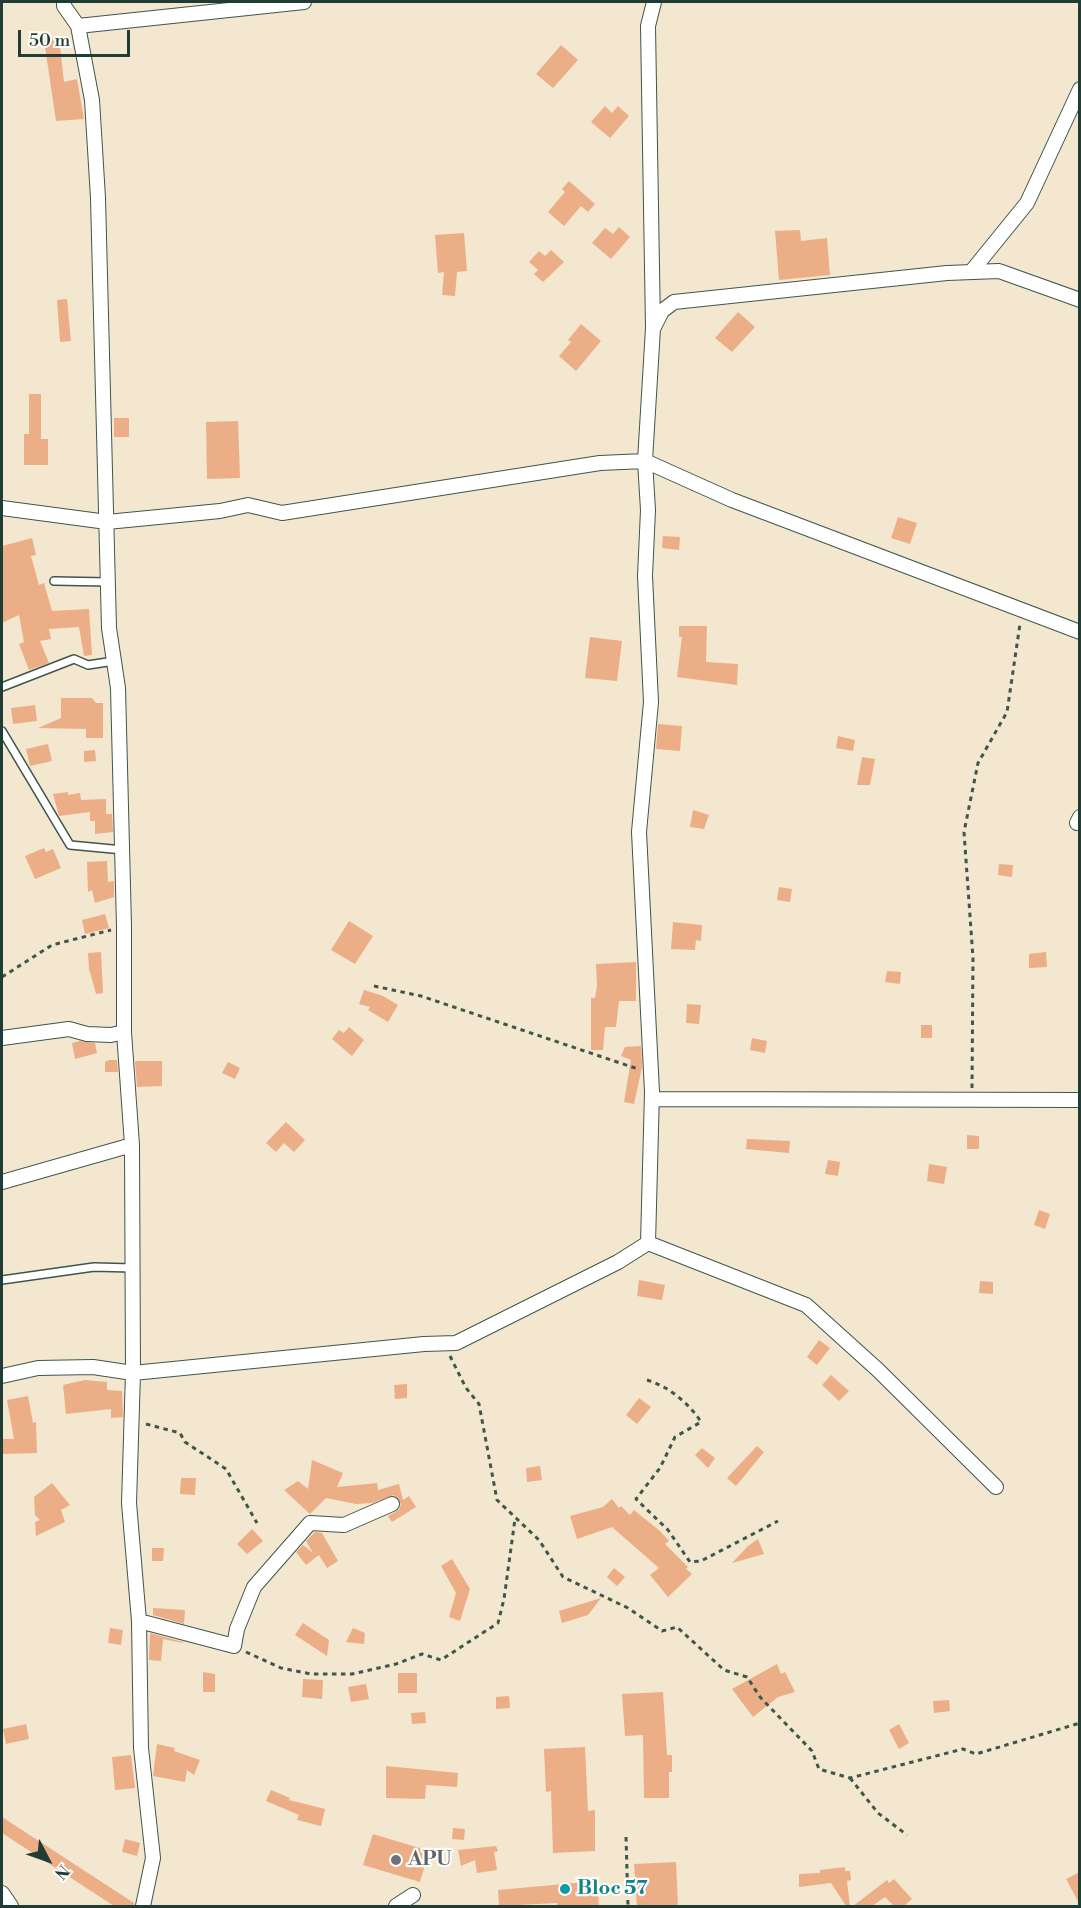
<!DOCTYPE html>
<style>
body{margin:0}
#map{position:relative;width:1081px;height:1908px;overflow:hidden;background:#f3e7cf;font-family:"Libre Bodoni",serif}
canvas{display:block}
.frame{position:absolute;inset:0;border:3px solid #1f3d34;pointer-events:none}
.north{position:absolute;left:18px;top:1830px;width:60px;height:60px;-webkit-text-stroke:4px #fdfcf7;paint-order:stroke;rotate:131deg;font-size:16px;font-weight:700;line-height:24px;text-align:center;color:#1f3d34}
.north::after{content:'';display:block;margin:auto;width:21px;height:27px;background:#1f3d34;clip-path:polygon(50% 0,100% 100%,50% 72%,0 100%)}
.scale{position:absolute;left:18px;top:30px;width:112px;height:27px;box-sizing:border-box;border:3px solid #1f3d34;border-top:0;padding-left:8px;font-size:18px;line-height:21px;white-space:nowrap;color:#1f3d34;-webkit-text-stroke:4px #fdfcf7;paint-order:stroke}
</style>
<div id="map">
<canvas width="1081" height="1908"></canvas>
<div class="frame"></div>
<div class="north">N</div>
<div class="scale">50 m</div>
</div>
<script>
const context = document.querySelector('canvas').getContext('2d');
context.lineJoin = 'round';
function fill(path, color) { context.fillStyle = color; context.fill(path, 'evenodd'); }
function trace(path, color, width, dash) { context.strokeStyle = color; context.lineWidth = width; context.lineCap = dash ? 'butt' : 'round'; context.setLineDash(dash || []); context.stroke(path); }
function label(font, color, halo, rows, align = 'center') {
  context.font = font + ' "Libre Bodoni",serif'; context.lineWidth = 4.5; context.setLineDash([]); context.textBaseline = 'middle'; context.strokeStyle = halo; context.fillStyle = color; for (const [text, x, y, turn = 0] of rows) {
    context.save(); context.translate(x, y); context.rotate((+turn || 0) * Math.PI / 180); context.textAlign = isNaN(turn) ? turn : align; if (halo) context.strokeText(text, 0, 0); context.fillText(text, 0, 0); context.restore();
  }
}
const building = new Path2D(`
 M 59,38 L 64,82 L 77,79 L 84,119 L 56,121 L 44,40 Z
 M 561,45 L 578,60 L 553,88 L 536,74 Z
 M 605,106 L 612,113 L 618,106 L 629,116 L 610,138 L 591,122 Z
 M 569,181 L 595,204 L 588,212 L 581,206 L 564,226 L 548,212 L 565,192 L 562,189 Z
 M 619,227 L 630,237 L 611,259 L 592,243 L 605,228 L 613,234 Z
 M 800,230 L 801,241 L 827,238 L 830,275 L 779,280 L 775,231 Z
 M 464,233 L 467,271 L 457,272 L 455,296 L 442,295 L 444,272 L 438,273 L 435,235 Z
 M 551,250 L 564,262 L 543,282 L 534,274 L 538,270 L 529,262 L 539,251 L 545,256 Z
 M 67,299 L 71,341 L 60,342 L 57,300 Z
 M 738,312 L 755,327 L 732,352 L 715,338 Z
 M 581,324 L 601,341 L 576,371 L 559,356 L 571,342 L 568,340 Z
 M 29,394 L 41,394 L 41,439 L 48,439 L 48,465 L 24,465 L 24,434 L 29,434 Z
 M 114,418 L 129,418 L 129,437 L 114,437 Z
 M 238,421 L 240,478 L 207,479 L 206,422 Z
 M 898,517 L 917,523 L 910,544 L 891,538 Z
 M 663,536 L 680,537 L 679,550 L 662,548 Z
 M 32,538 L 36,555 L 31,556 L 39,585 L 44,583 L 52,611 L 89,609 L 92,655 L 84,656 L 79,627 L 49,629 L 51,639 L 40,641 L 49,663 L 29,670 L 19,644 L 24,642 L 19,615 L 2,623 L 2,546 Z
 M 679,626 L 707,626 L 706,662 L 738,664 L 737,685 L 677,677 L 682,637 L 679,637 Z
 M 590,637 L 622,641 L 617,681 L 585,678 Z
 M 61,698 L 92,698 L 96,703 L 103,703 L 103,738 L 86,738 L 86,729 L 38,728 L 61,718 Z
 M 35,705 L 37,721 L 13,724 L 11,708 Z
 M 658,724 L 682,726 L 680,751 L 656,749 Z
 M 838,736 L 855,740 L 853,751 L 836,748 Z
 M 48,744 L 52,761 L 30,766 L 26,749 Z
 M 95,750 L 96,761 L 84,762 L 84,751 Z
 M 862,757 L 875,759 L 870,785 L 857,785 Z
 M 68,792 L 68,795 L 80,793 L 81,800 L 106,799 L 106,814 L 112,814 L 113,832 L 95,834 L 95,821 L 90,821 L 90,812 L 59,816 L 53,794 Z
 M 693,810 L 709,815 L 704,829 L 690,827 Z
 M 44,848 L 46,852 L 53,849 L 61,868 L 35,879 L 25,856 Z
 M 107,861 L 108,882 L 114,881 L 114,897 L 95,903 L 92,890 L 88,892 L 87,862 Z
 M 999,864 L 1013,865 L 1012,877 L 998,875 Z
 M 779,887 L 792,889 L 790,902 L 777,900 Z
 M 105,914 L 109,928 L 85,934 L 82,920 Z
 M 349,921 L 373,936 L 355,964 L 331,950 Z
 M 673,922 L 702,925 L 701,941 L 696,940 L 695,950 L 671,949 Z
 M 101,952 L 103,993 L 96,994 L 89,969 L 88,953 Z
 M 1046,952 L 1047,967 L 1029,968 L 1029,954 Z
 M 636,962 L 636,1001 L 619,1001 L 616,1027 L 605,1027 L 603,1050 L 591,1050 L 591,998 L 595,998 L 597,986 L 596,964 Z
 M 887,971 L 901,972 L 900,984 L 885,982 Z
 M 364,990 L 383,996 L 398,1005 L 388,1022 L 368,1010 L 370,1007 L 359,1004 Z
 M 687,1004 L 701,1005 L 699,1024 L 686,1023 Z
 M 921,1025 L 932,1025 L 932,1038 L 921,1038 Z
 M 349,1027 L 364,1040 L 352,1056 L 332,1039 L 339,1030 L 344,1033 Z
 M 752,1038 L 767,1041 L 765,1053 L 750,1050 Z
 M 80,1041 L 95,1043 L 97,1053 L 75,1059 L 72,1043 Z
 M 641,1046 L 642,1067 L 634,1104 L 624,1102 L 631,1060 L 621,1056 L 625,1047 Z
 M 109,1060 L 117,1060 L 118,1072 L 105,1072 L 105,1062 Z
 M 135,1061 L 162,1061 L 162,1086 L 137,1087 Z
 M 228,1062 L 240,1068 L 235,1079 L 222,1073 Z
 M 286,1122 L 305,1140 L 294,1152 L 284,1143 L 276,1152 L 266,1143 Z
 M 967,1135 L 979,1136 L 979,1149 L 967,1149 Z
 M 747,1139 L 790,1141 L 789,1153 L 746,1149 Z
 M 828,1160 L 840,1162 L 838,1176 L 825,1174 Z
 M 929,1164 L 947,1167 L 944,1184 L 927,1181 Z
 M 1039,1210 L 1050,1214 L 1045,1229 L 1034,1225 Z
 M 639,1280 L 665,1285 L 662,1300 L 637,1296 Z
 M 980,1281 L 993,1282 L 993,1294 L 979,1293 Z
 M 819,1340 L 830,1348 L 817,1365 L 807,1357 Z
 M 831,1375 L 849,1391 L 839,1401 L 822,1385 Z
 M 85,1380 L 107,1382 L 107,1390 L 122,1391 L 123,1417 L 111,1418 L 111,1409 L 66,1414 L 63,1385 Z
 M 407,1384 L 407,1398 L 395,1399 L 394,1385 Z
 M 28,1396 L 33,1423 L 36,1422 L 37,1453 L 3,1454 L 3,1439 L 14,1439 L 7,1400 Z
 M 639,1398 L 651,1407 L 637,1424 L 626,1415 Z
 M 757,1446 L 764,1452 L 736,1486 L 727,1478 Z
 M 702,1448 L 715,1458 L 708,1468 L 695,1455 Z
 M 312,1460 L 343,1473 L 337,1487 L 377,1483 L 378,1490 L 399,1484 L 403,1500 L 409,1496 L 416,1507 L 392,1522 L 388,1516 L 399,1510 L 401,1504 L 394,1495 L 372,1503 L 356,1504 L 326,1498 L 310,1514 L 284,1490 L 298,1481 L 308,1489 Z
 M 540,1466 L 542,1480 L 527,1482 L 526,1468 Z
 M 181,1478 L 196,1478 L 195,1495 L 180,1494 Z
 M 52,1483 L 70,1505 L 61,1510 L 65,1522 L 36,1536 L 35,1522 L 40,1520 L 35,1515 L 34,1497 Z
 M 612,1499 L 619,1508 L 621,1506 L 630,1515 L 634,1510 L 660,1531 L 669,1541 L 665,1544 L 688,1567 L 686,1569 L 692,1574 L 668,1597 L 650,1575 L 659,1568 L 612,1527 L 577,1539 L 570,1516 L 603,1507 Z
 M 252,1529 L 263,1541 L 247,1554 L 237,1544 Z
 M 315,1532 L 322,1533 L 338,1561 L 327,1568 L 319,1555 L 306,1565 L 296,1552 L 303,1545 L 313,1553 L 306,1541 Z
 M 758,1539 L 764,1554 L 732,1563 L 748,1546 Z
 M 152,1548 L 164,1548 L 163,1561 L 152,1561 Z
 M 452,1559 L 470,1589 L 460,1621 L 449,1617 L 456,1593 L 441,1566 Z
 M 614,1568 L 625,1577 L 617,1586 L 607,1577 Z
 M 601,1598 L 588,1615 L 562,1623 L 559,1611 Z
 M 153,1608 L 185,1610 L 184,1624 L 153,1615 Z
 M 303,1623 L 329,1640 L 327,1656 L 295,1635 Z
 M 110,1628 L 123,1630 L 121,1645 L 108,1643 Z
 M 353,1628 L 365,1633 L 364,1644 L 346,1642 Z
 M 150,1633 L 183,1642 L 183,1643 L 163,1639 L 161,1661 L 149,1660 Z
 M 777,1664 L 781,1674 L 785,1672 L 795,1692 L 778,1697 L 753,1717 L 732,1689 Z
 M 203,1672 L 215,1674 L 215,1692 L 203,1692 Z
 M 398,1673 L 417,1673 L 417,1693 L 398,1693 Z
 M 303,1679 L 323,1680 L 322,1699 L 302,1697 Z
 M 366,1684 L 369,1699 L 351,1702 L 348,1687 Z
 M 663,1692 L 667,1755 L 672,1755 L 672,1772 L 669,1772 L 669,1798 L 644,1798 L 643,1735 L 625,1736 L 622,1694 Z
 M 509,1696 L 510,1708 L 496,1709 L 496,1697 Z
 M 949,1700 L 950,1711 L 934,1713 L 933,1701 Z
 M 425,1712 L 426,1723 L 412,1724 L 411,1713 Z
 M 26,1724 L 29,1739 L 6,1744 L 3,1729 Z
 M 899,1724 L 909,1743 L 899,1749 L 889,1730 Z
 M 157,1744 L 175,1748 L 174,1751 L 200,1760 L 194,1775 L 187,1770 L 185,1782 L 153,1776 Z
 M 585,1747 L 588,1811 L 595,1810 L 595,1851 L 553,1853 L 551,1791 L 546,1792 L 544,1749 Z
 M 131,1755 L 135,1788 L 115,1790 L 112,1757 Z
 M 386,1766 L 458,1773 L 457,1787 L 426,1785 L 425,1799 L 386,1798 Z
 M 271,1790 L 290,1798 L 289,1800 L 325,1809 L 321,1826 L 297,1820 L 299,1815 L 266,1801 Z
 M 2,1817 L 134,1903 L 134,1906 L 114,1906 L 2,1833 Z
 M 453,1828 L 465,1829 L 464,1840 L 452,1839 Z
 M 373,1834 L 429,1851 L 420,1882 L 363,1865 Z
 M 125,1839 L 140,1843 L 137,1856 L 122,1852 Z
 M 496,1846 L 498,1851 L 494,1852 L 497,1870 L 477,1873 L 475,1860 L 461,1866 L 458,1850 Z
 M 676,1862 L 678,1905 L 637,1906 L 634,1864 Z
 M 845,1867 L 845,1871 L 850,1871 L 851,1880 L 847,1881 L 850,1906 L 846,1906 L 831,1883 L 799,1887 L 799,1874 L 820,1873 L 820,1870 Z
 M 1080,1872 L 1080,1905 L 1066,1879 Z
 M 894,1879 L 912,1899 L 904,1906 L 894,1906 L 885,1897 L 872,1906 L 853,1906 L 887,1880 L 889,1883 Z
 M 597,1881 L 599,1906 L 557,1906 L 557,1903 L 499,1906 L 498,1890 Z`);
const path = new Path2D(`
 M 2,977 L 52,945 L 111,930
 M 374,986 L 421,996 L 638,1069
 M 972,1088 L 973,958 L 964,832 L 978,763 L 1007,712 L 1020,624
 M 450,1356 L 466,1388 L 479,1404 L 497,1500 L 539,1540 L 563,1577 L 628,1608 L 662,1631 L 677,1627 L 724,1670 L 747,1677 L 760,1697 L 812,1751 L 819,1769 L 850,1778 L 963,1749 L 976,1754 L 1080,1723
 M 647,1380 C 668,1386 690,1404 701,1422 L 675,1437 L 660,1468 L 636,1499 L 668,1530 L 690,1562 L 701,1561 L 778,1521
 M 146,1424 L 180,1433 L 185,1442 L 226,1469 L 257,1523
 M 246,1652 L 281,1668 L 311,1674 L 352,1674 L 396,1664 L 422,1654 L 441,1660 L 498,1623 L 504,1599 L 515,1519
 M 850,1778 L 878,1813 L 907,1835
 M 626,1837 L 628,1906`);
const lane = new Path2D(`
 M 54,581 L 108,582
 M 2,687 L 74,659 L 88,665 L 114,661
 M 2,731 L 70,845 L 123,850
 M 2,1280 L 94,1267 L 133,1268`);
const street = new Path2D(`
 M 64,2 L 64,6 L 78,26 L 92,100 L 98,198 L 109,628 L 118,688 L 124,926 L 124,1032 L 132,1145 L 133,1373 L 129,1503 L 139,1621 L 141,1748 L 153,1858 L 143,1906
 M 654,2 L 648,26 L 653,328 L 645,461 L 648,510 L 645,576 L 651,702 L 639,832 L 652,1092 L 648,1243 L 806,1305 L 878,1370 L 996,1487
 M 78,26 L 304,2
 M 971,272 L 1027,203 L 1080,89
 M 654,327 L 662,311 L 674,302 L 947,273 L 999,271 L 1080,300
 M 2,508 L 107,522 L 220,511 L 248,505 L 282,513 L 600,463 L 645,461 L 732,500 L 1080,632
 M 1077,823 L 1080,817
 M 2,1038 L 69,1029 L 87,1034 L 111,1035 L 124,1032
 M 652,1099 L 1080,1100
 M 2,1182 L 132,1145
 M 2,1376 L 38,1368 L 93,1367 L 133,1373 L 424,1344 L 456,1343 L 618,1262 L 648,1243
 M 139,1621 L 234,1646 L 237,1629 L 254,1587 L 310,1523 L 344,1525 L 392,1504
 M 2,1893 L 11,1906
 M 396,1906 L 413,1895`);
const markers = [
 [396,1860,6,"#6b7280"],
 [565,1889,6,"#0f9aa8"]
];
const worshipNames = [
 ["APU",408,1860]
];
const cultureNames = [
 ["Bloc 57",577,1889]
];
fill(building, '#ecae87');
trace(lane, '#3f564b', 10);
trace(street, '#3f564b', 16);
trace(path, '#3f564b', 3, [4.5, 4.5]);
trace(lane, '#fff', 7);
trace(street, '#fff', 14);
for (const [x, y, r, color] of markers) { const dot = new Path2D(); dot.arc(x, y, r, 0, 2 * Math.PI); context.fillStyle = color; context.fill(dot); trace(dot, '#fdfcf7', 2); }
label('bold 20px', '#5b616d', '#fdfcf7', worshipNames, 'left');
label('bold 20px', '#0d838f', '#fdfcf7', cultureNames, 'left');
</script>
